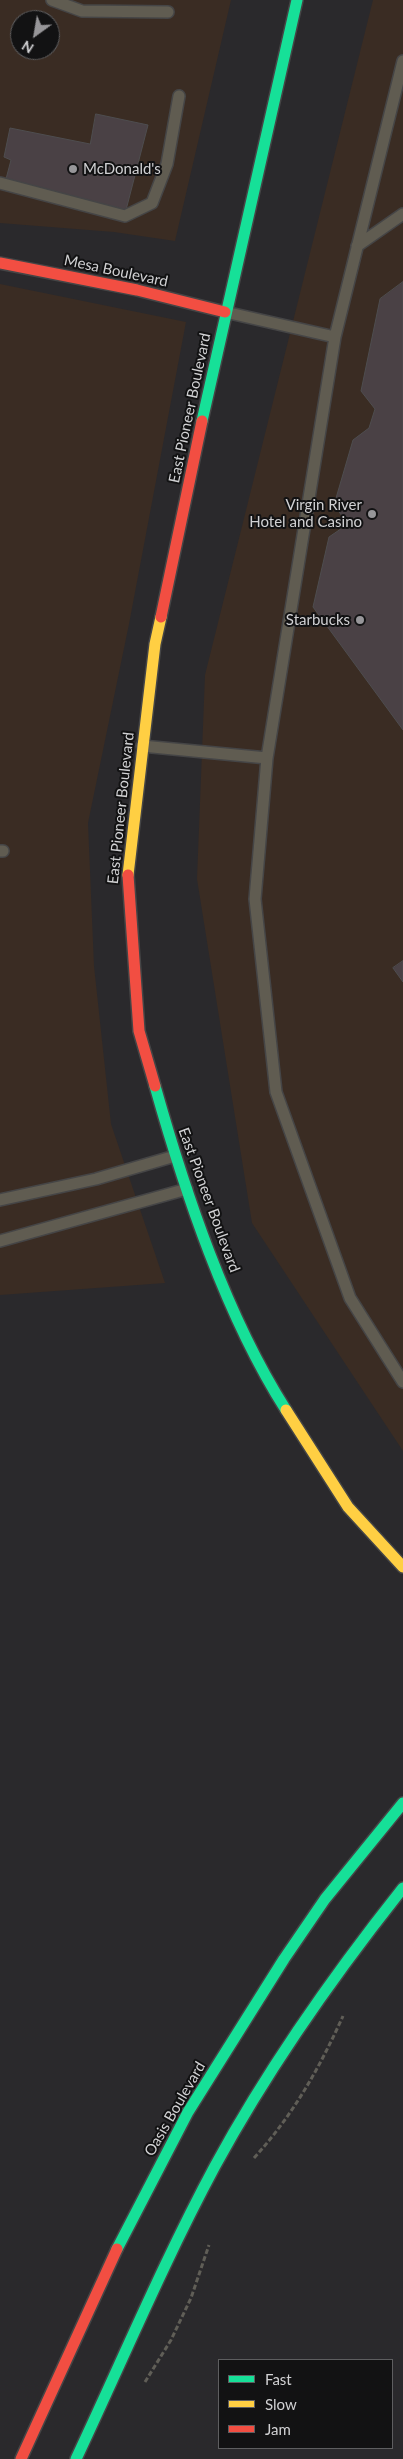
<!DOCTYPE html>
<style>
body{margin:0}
#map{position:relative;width:403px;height:2459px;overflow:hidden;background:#2a292c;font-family:Lato,sans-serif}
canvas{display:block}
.legend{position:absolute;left:218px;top:2359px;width:175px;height:90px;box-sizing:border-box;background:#121213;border:1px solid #5e5e60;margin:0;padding:6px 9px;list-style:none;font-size:15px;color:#d1d1d3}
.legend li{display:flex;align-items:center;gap:10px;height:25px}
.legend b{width:25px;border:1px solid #5e5e60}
.north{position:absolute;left:10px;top:10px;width:50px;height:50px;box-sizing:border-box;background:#121213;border:1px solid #5e5e60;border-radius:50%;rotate:212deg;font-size:14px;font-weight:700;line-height:20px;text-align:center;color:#d1d1d3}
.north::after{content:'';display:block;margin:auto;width:18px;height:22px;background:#979699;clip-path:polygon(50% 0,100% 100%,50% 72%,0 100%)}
</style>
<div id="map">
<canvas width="403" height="2459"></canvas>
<ul class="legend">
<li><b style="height:6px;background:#16e098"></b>Fast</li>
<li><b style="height:6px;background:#ffcf43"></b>Slow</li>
<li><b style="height:6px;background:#f24e42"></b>Jam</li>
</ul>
<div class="north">N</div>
</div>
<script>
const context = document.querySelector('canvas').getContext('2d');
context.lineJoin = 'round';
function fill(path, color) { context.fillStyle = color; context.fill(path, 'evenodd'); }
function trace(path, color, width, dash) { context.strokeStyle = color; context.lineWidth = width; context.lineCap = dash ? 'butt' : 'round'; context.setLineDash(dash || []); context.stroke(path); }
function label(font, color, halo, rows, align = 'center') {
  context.font = font + ' Lato,sans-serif'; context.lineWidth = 4; context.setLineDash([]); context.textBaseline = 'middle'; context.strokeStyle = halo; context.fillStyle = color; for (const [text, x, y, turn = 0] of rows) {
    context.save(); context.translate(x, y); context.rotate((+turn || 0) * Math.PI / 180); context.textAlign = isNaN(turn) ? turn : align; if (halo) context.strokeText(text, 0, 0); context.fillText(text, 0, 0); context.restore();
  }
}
const commercial = new Path2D(`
 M 0,0 L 231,0 L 175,241 L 114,232 L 0,223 ZM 20,20 L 50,20 L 50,50 L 20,50 Z
 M 373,0 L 403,0 L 403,1451 L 252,1223 L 197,879 L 205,675 Z
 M 0,284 L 186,322 L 129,624 L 88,823 L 94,966 L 111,1124 L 165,1283 L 0,1295 Z`);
const building = new Path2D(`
 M 96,114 L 148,125 L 126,210 L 6,179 L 11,160 L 4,157 L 10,128 L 90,144 Z
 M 403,282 L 403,730 L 313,607 L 329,537 L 348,524 L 334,505 L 353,440 L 369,428 L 375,409 L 361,391 L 380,299 Z
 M 403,961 L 403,982 L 393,968 Z`);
const path = new Path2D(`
 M 254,2158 C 293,2115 319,2069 343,2016
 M 145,2382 L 171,2340 L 191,2298 L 209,2245`);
const lane = new Path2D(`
 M 52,0 L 82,11 L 168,12
 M 0,183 L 125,216 L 152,203 L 167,164 L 179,96
 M 357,246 L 403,214
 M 335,337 L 403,61
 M 142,746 L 267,758 L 335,337 L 225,312
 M 267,758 L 255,899 L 276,1092 L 350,1298 L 403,1382
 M 0,851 L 3,851
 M 0,1200 L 96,1179 L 175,1156
 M 0,1241 L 187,1189`);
const fast = new Path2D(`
 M 202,421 L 297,0
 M 155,1086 C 185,1192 226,1316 286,1410
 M 117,2249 L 188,2112 L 284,1959 L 325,1899 L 403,1803
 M 76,2459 C 122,2361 164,2261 215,2166 C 269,2067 333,1976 403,1888`);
const slow = new Path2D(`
 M 128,875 L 155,644 L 161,617
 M 286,1410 L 348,1507 L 403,1567`);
const jam = new Path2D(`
 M 0,263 L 137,290 L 225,312
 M 161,617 L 202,421
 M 128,875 L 139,1031 L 155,1086
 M 21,2459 L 117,2249`);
const markers = [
 [73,169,5,"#979699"],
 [372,514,5,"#979699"],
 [360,620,5,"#979699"]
];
const poiNames = [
 ["McDonald's",83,169,"left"],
 ["Virgin River",362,505],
 ["Hotel and Casino",362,522],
 ["Starbucks",350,620]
];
const streetNames = [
 ["Mesa Boulevard",116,271,12],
 ["East Pioneer Boulevard",190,408,-78],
 ["East Pioneer Boulevard",121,808,-84],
 ["East Pioneer Boulevard",209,1200,70],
 ["Oasis Boulevard",175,2109,-60]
];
fill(commercial, '#3a2c23');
fill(building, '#4a4145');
trace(building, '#4e4d4f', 1);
trace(lane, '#454546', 14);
trace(fast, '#454546', 14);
trace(slow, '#454546', 14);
trace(jam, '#454546', 14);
trace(path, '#605e57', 3, [5, 2.5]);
trace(lane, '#605c51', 11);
trace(fast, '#16e098', 11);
trace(slow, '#ffcf43', 11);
trace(jam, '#f24e42', 11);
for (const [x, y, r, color] of markers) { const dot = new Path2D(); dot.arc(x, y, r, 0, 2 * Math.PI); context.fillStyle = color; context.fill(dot); trace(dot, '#121213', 2); }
label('15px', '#d1d1d3', '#121213', poiNames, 'right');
label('15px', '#d1d1d3', '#121213', streetNames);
</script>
